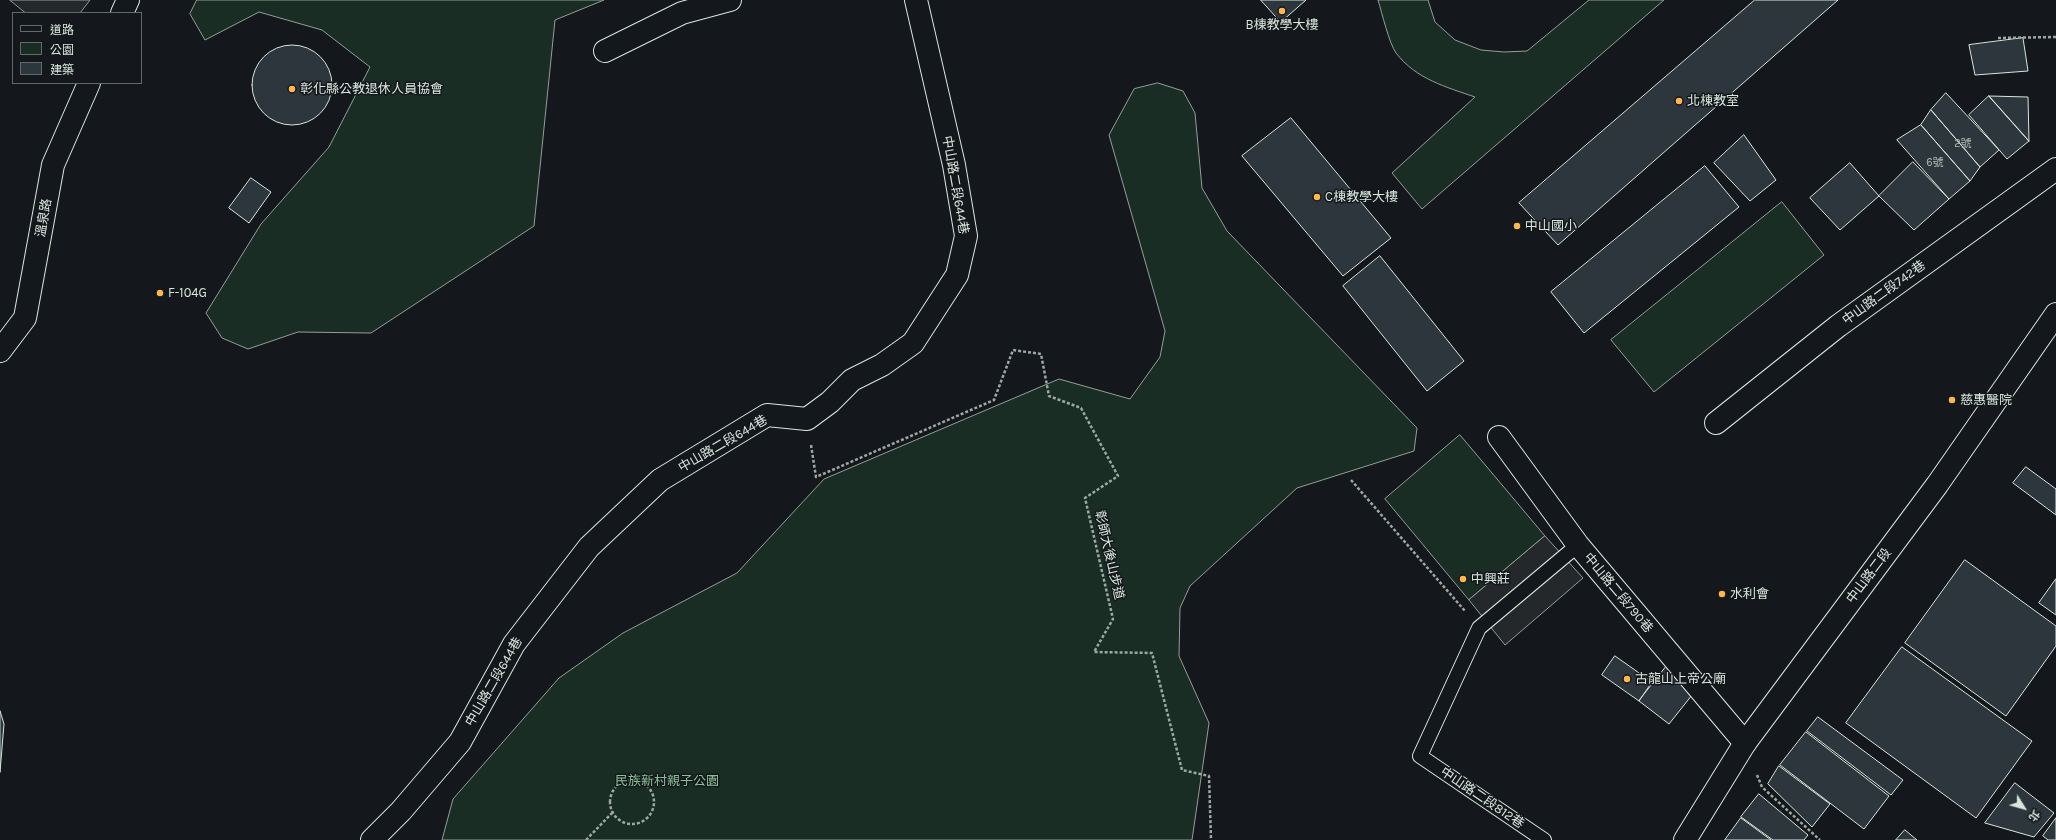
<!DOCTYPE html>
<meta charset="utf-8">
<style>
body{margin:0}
#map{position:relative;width:2056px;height:840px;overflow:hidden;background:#14181c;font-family:Karla,"Noto Sans TC",sans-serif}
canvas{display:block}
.legend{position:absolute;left:12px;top:12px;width:130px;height:72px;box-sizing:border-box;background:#14181c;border:1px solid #626a69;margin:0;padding:5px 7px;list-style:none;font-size:12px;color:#d8e6dc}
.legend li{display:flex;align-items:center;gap:8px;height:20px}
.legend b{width:20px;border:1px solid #626a69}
.north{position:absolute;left:2004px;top:788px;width:40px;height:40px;-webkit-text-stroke:3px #14181c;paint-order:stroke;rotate:127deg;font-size:11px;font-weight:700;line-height:16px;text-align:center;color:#d8e6dc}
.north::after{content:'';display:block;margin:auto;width:14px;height:18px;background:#d8e6dc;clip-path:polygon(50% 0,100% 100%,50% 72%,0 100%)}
</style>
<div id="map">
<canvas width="2056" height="840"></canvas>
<ul class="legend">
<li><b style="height:5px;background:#14181c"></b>道路</li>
<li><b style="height:11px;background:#1a2d24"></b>公園</li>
<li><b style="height:11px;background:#2c363c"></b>建築</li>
</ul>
<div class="north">北</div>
</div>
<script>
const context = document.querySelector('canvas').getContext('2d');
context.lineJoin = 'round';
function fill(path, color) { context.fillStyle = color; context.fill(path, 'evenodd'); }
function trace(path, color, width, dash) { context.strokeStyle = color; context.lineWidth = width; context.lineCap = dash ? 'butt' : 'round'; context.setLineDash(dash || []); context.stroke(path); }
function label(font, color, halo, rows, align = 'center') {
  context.font = font + ' Karla,"Noto Sans TC",sans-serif'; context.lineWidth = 3; context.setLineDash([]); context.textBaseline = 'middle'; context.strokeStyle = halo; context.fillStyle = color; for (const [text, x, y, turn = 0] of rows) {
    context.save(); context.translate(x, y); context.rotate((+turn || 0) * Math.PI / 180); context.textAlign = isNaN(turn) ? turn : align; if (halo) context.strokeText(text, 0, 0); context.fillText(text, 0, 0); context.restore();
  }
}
const green = new Path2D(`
 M 197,0 L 604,0 L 555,20 L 534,226 L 371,333 L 298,332 L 248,349 L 222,338 L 206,313 L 261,224 L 329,147 L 370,67 L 322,30 L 259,12 L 205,40 L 190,14 Z
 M 1378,0 L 1428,0 L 1435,22 L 1455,40 L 1481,50 L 1504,52 L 1527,51 L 1589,0 L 1664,0 L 1422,209 L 1392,173 L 1475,97 C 1446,87 1416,79 1396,53 C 1389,43 1382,13 1378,0 Z
 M 1158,83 L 1183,91 L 1195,113 L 1202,188 L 1227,231 L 1417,428 L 1414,451 L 1297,488 L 1190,586 L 1180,608 L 1179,656 L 1209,723 L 1192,840 L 442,840 L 453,799 L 559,678 L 623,633 L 737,573 L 824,479 L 1059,379 L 1130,399 L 1160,357 L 1165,331 L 1109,135 L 1134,89 Z
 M 1782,202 L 1824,255 L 1654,392 L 1611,340 Z
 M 1460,435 L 1545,536 L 1469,600 L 1385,499 Z`);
const parking = new Path2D(`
 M 10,0 L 90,0 L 80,13 L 26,13 Z
 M 1545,536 L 1583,578 L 1505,645 L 1469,600 Z`);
const building = new Path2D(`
 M 1261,0 L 1306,0 L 1281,22 Z
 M 1755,0 L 1838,0 L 1558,245 L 1519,203 Z
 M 2023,38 L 2028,71 L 1975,75 L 1969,45 Z
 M252 85a40 40 0 1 1 80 0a40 40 0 1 1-80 0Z
 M 1946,93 L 1999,150 L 1980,167 L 1931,110 Z
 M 1989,96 L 2028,97 L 2029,141 Z
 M 1989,96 L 2029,141 L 2007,159 L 1969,115 Z
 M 1931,110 L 1980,167 L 1970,181 L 1921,125 Z
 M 1291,118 L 1391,238 L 1343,276 L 1242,156 Z
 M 1921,125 L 1970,181 L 1949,199 L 1897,140 Z
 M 1744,135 L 1776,180 L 1750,201 L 1714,163 Z
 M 1913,162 L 1949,199 L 1914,230 L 1879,196 Z
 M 1850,163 L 1879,196 L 1840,230 L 1810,198 Z
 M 1705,166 L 1739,207 L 1584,333 L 1551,292 Z
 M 251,178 L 271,192 L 249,223 L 229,208 Z
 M 1380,256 L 1464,361 L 1427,391 L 1343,286 Z
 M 2026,467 L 2056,489 L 2056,515 L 2013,483 Z
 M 1965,560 L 2056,626 L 2056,646 L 2006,716 L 1905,643 Z
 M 2056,579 L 2056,615 L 2039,603 Z
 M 1902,647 L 2032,741 L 1976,818 L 1846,723 Z
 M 1615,656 L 1652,682 L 1639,701 L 1602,675 Z
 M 1669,663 L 1692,695 L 1669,724 L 1639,701 Z
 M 0,711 L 4,724 L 0,772 Z
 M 1818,717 L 1903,780 L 1891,795 L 1807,731 Z
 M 1806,732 L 1889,796 L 1864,829 L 1780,765 Z
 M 1779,766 L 1830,804 L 1812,827 L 1768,784 Z
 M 2015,783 L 2054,813 L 2034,837 L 1985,823 Z
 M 1759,794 L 1808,835 L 1804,840 L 1773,840 L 1741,817 Z
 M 1741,818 L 1771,840 L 1725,840 Z
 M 2056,818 L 2056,840 L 2048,840 L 2043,836 Z
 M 1905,830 L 1917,840 L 1896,840 Z`);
const path = new Path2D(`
 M 1998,38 L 2056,37
 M 811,445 L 816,477 L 994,400 L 1013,350 L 1041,354 L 1049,396 L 1081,408 L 1118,476 L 1085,498 L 1113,619 L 1094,652 L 1152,653 L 1182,770 L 1209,776 L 1211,840
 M 1351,480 L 1465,611
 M 1757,775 L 1762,787 L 1820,840
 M610 802a22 22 0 1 1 44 0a22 22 0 1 1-44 0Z
 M 586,840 L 612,813`);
const lane = new Path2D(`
 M 1544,840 L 1420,756 L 1479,628 L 1578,545`);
const street = new Path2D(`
 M 122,13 L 128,0
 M 605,51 L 682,13 L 730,0
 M 0,351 L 25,318 L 53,165 L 89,83
 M 1716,423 L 1838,326 L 2056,169
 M 1499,437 L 1578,545 L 1745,743
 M 372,840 L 401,811 L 460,742 L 514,644 L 589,547 L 660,480 L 767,415 L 807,419 L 830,402 L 852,380 L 882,365 L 913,343 L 957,275 L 966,236 L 954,165 L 916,0`);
const primary = new Path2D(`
 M 1685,840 L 1745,743 L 1937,485 L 2056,314`);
const markers = [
 [1282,11,4,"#ffb74d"],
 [292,89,4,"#ffb74d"],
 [1679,101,4,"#ffb74d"],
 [1317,197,4,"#ffb74d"],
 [1517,226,4,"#ffb74d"],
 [160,293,4,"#ffb74d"],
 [1952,400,4,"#ffb74d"],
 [1463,579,4,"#ffb74d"],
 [1722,594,4,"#ffb74d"],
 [1627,679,4,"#ffb74d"]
];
const numberNames = [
 ["2號",1963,144],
 ["6號",1935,163]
];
const poiNames = [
 ["B棟教學大樓",1282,25,"center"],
 ["彰化縣公教退休人員協會",300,89],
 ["北棟教室",1687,101],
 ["C棟教學大樓",1325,197],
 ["中山國小",1525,226],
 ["F-104G",168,293],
 ["慈惠醫院",1960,400],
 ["中興莊",1471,579],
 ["水利會",1730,594],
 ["古龍山上帝公廟",1635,679]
];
const streetNames = [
 ["中山路二段644巷",955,185,80],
 ["溫泉路",44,218,-80],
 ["中山路二段742巷",1884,293,-36],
 ["中山路二段644巷",723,444,-30],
 ["彰師大後山步道",1109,555,77],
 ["中山路二段",1869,576,-53],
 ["中山路二段790巷",1618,593,50],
 ["中山路二段644巷",494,682,-60],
 ["中山路二段812巷",1482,798,34]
];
const parkNames = [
 ["民族新村親子公園",667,781]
];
fill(green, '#1a2d24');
trace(green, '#939e99', 1);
fill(parking, '#24282b');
trace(parking, '#939e99', 1);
fill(building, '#2c363c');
trace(building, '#d8e6dc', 1);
trace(lane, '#d8e6dc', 16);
trace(street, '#d8e6dc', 24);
trace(primary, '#d8e6dc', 24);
trace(path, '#9da8a2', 2.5, [3, 2]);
trace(lane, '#14181c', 14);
trace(street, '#14181c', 22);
trace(primary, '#14181c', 22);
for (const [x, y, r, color] of markers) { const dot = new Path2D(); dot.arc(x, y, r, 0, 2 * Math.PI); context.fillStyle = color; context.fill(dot); trace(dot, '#14181c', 1.5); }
label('11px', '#adbab4', null, numberNames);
label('13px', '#d8e6dc', '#14181c', poiNames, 'left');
label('13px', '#d8e6dc', '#14181c', streetNames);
label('13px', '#8ac095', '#14181c', parkNames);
</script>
